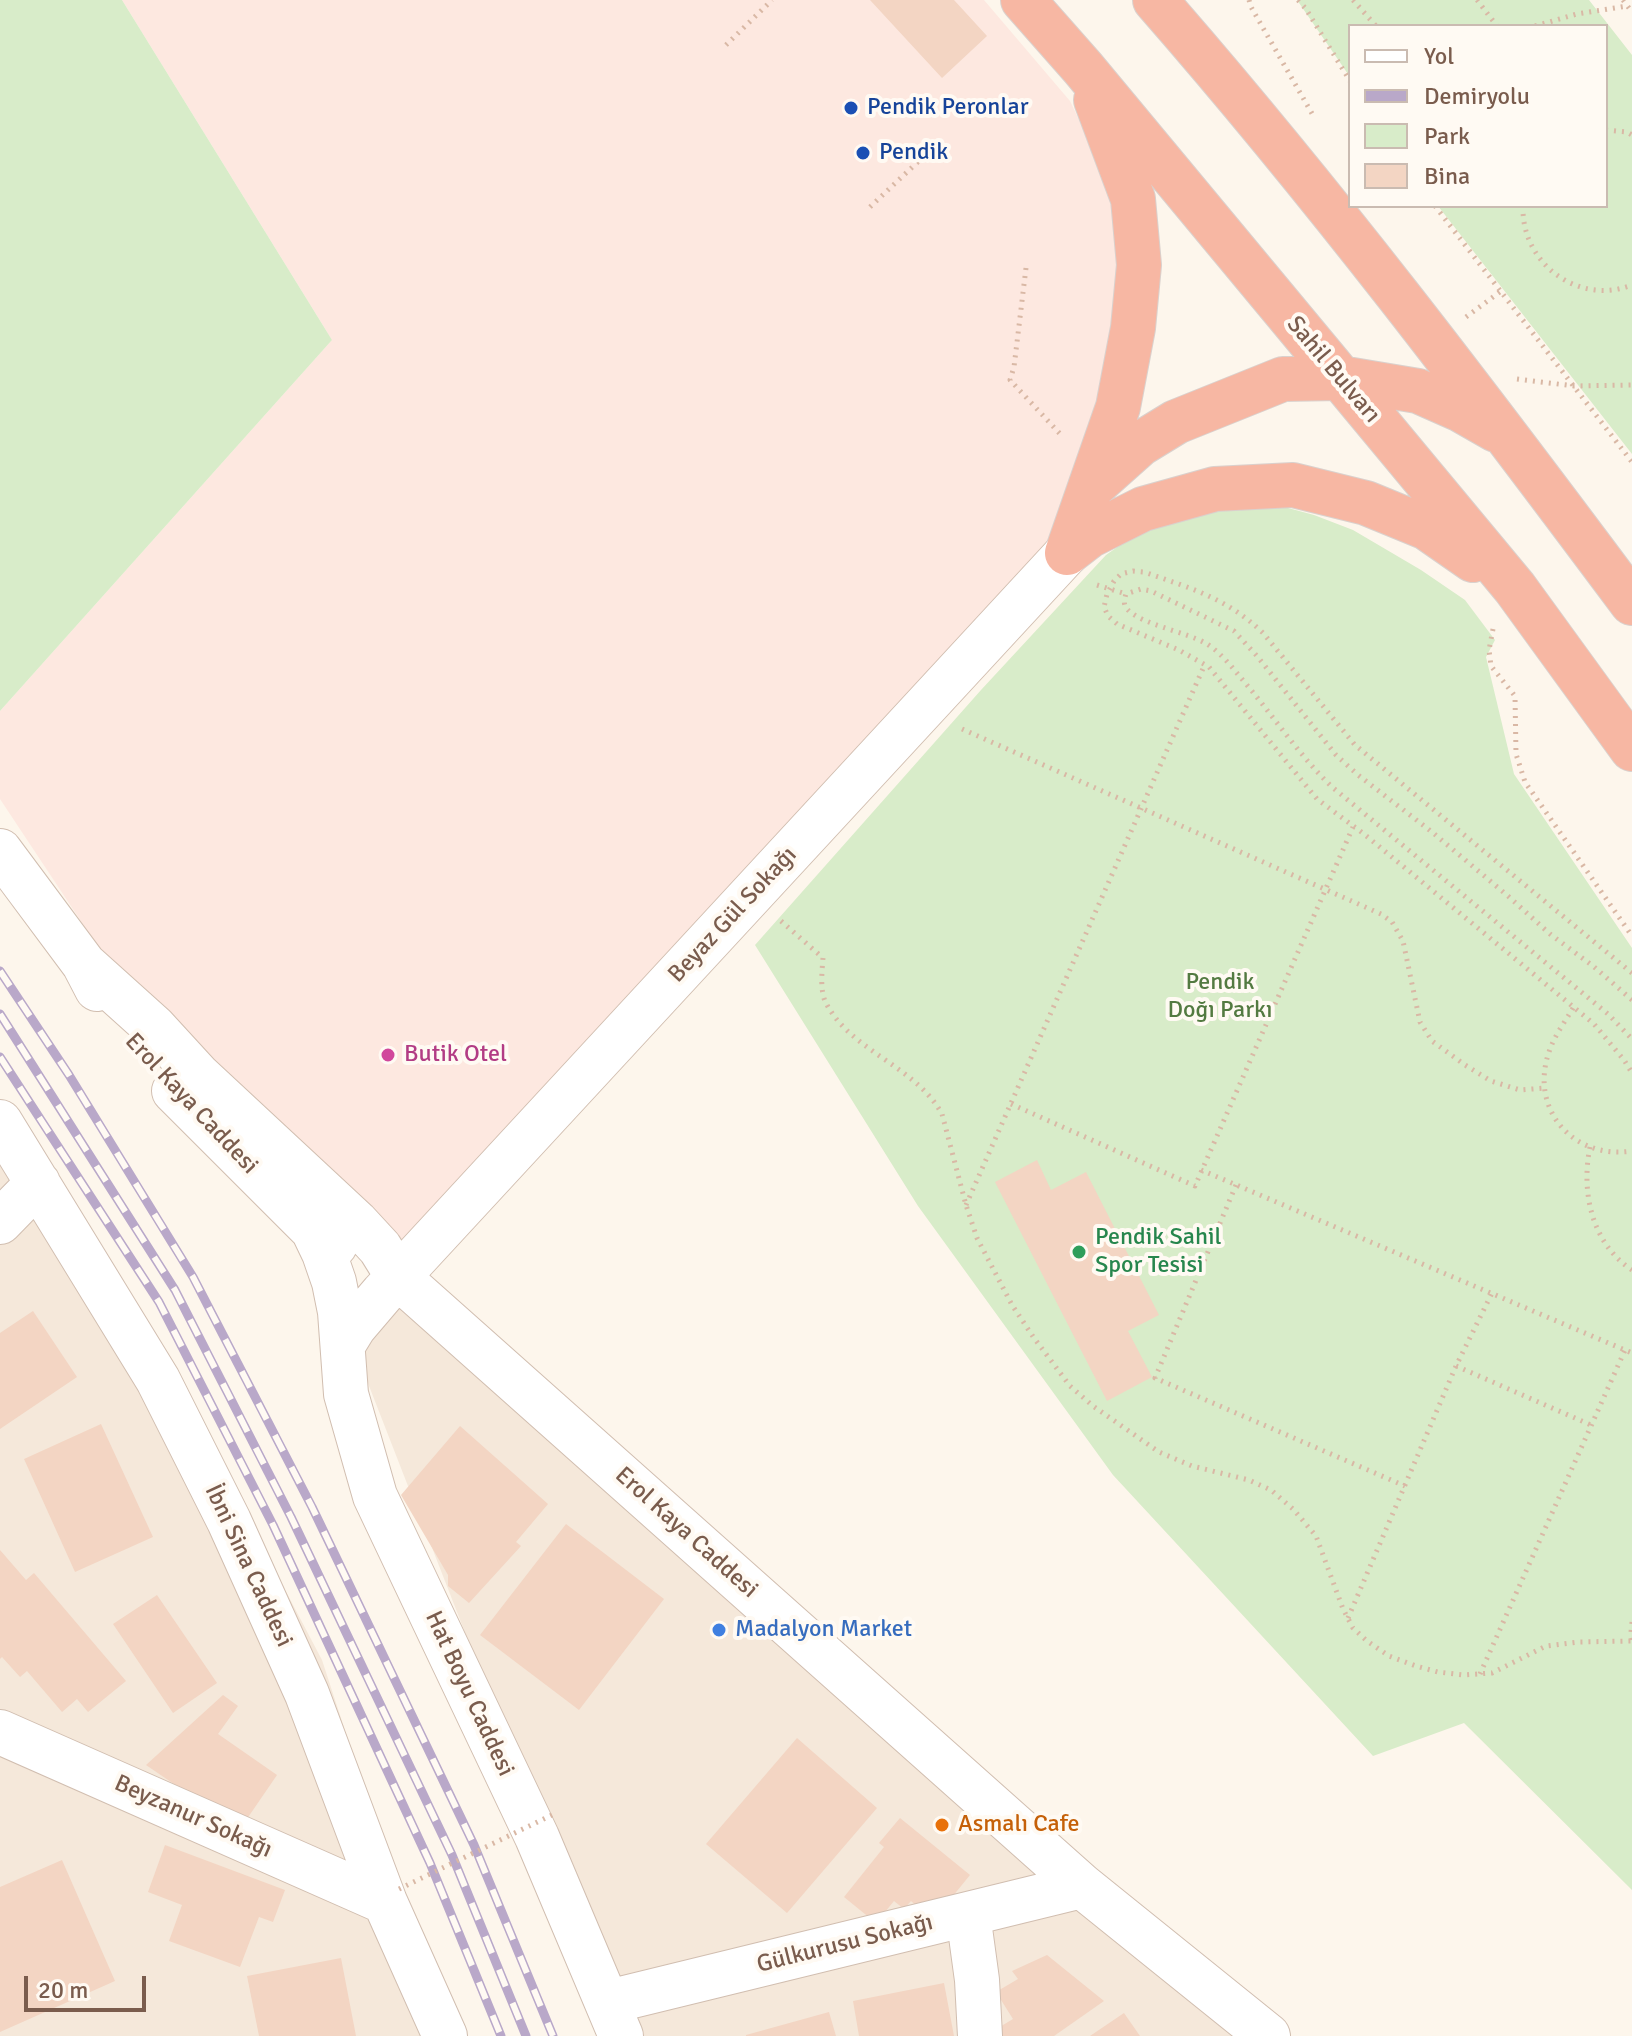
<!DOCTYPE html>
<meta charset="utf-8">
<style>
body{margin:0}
#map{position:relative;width:1632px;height:2036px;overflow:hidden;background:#fdf6ec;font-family:Signika,sans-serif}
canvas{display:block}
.legend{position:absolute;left:1348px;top:24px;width:260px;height:184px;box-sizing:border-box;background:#fffaf3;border:2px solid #cabbb1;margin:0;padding:10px 14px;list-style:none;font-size:24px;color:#7a5c4d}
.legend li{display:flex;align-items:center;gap:16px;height:40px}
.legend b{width:40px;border:2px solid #cabbb1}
.scale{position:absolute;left:24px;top:1976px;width:122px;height:36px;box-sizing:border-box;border:4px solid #7a5c4d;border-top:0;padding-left:10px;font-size:24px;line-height:28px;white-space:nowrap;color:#7a5c4d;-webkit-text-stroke:6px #fffaf3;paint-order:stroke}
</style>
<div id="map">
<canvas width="1632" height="2036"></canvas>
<ul class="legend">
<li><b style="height:10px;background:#fff"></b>Yol</li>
<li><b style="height:10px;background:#b9a8c9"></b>Demiryolu</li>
<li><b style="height:22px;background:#d8ecc9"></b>Park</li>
<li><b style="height:22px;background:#f3d5c3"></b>Bina</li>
</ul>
<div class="scale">20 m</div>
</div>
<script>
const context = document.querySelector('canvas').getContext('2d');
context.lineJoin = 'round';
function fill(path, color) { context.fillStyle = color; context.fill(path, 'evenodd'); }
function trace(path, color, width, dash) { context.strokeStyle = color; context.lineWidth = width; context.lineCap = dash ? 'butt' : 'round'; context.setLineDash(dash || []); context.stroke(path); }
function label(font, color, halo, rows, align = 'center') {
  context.font = font + ' Signika,sans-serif'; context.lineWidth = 8; context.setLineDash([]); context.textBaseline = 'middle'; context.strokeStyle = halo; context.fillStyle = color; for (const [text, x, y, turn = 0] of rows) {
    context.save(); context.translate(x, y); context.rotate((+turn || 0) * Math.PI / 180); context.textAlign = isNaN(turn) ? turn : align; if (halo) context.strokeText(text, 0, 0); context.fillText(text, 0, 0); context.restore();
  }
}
const residential = new Path2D(`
 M 0,1100 L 152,1337 L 322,1660 L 445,2036 L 0,2036 Z
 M 398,1277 L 1256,2036 L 622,2036 L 350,1337 Z`);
const commercial = new Path2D(`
 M 122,0 L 984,0 L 1070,101 L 1098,159 L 1119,233 L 1117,312 L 1100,422 L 1055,546 L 403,1245 L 104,956 L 0,799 L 0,711 L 332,340 Z`);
const green = new Path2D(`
 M 0,0 L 122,0 L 332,340 L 0,711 Z
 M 1297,0 L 1589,0 L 1632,55 L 1632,454 L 1438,206 L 1606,206 L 1606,26 L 1350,26 L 1350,77 Z
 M 1277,505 L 1314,515 L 1353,530 L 1421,570 L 1465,600 L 1495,640 L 1486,657 L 1514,774 L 1632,948 L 1632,1890 L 1464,1723 L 1373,1756 L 1113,1475 L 918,1206 L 755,945 L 981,690 L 1106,555 L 1136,534 L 1202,510 Z`);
const building = new Path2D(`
 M 870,0 L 954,0 L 987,36 L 942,78 Z
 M 1037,1160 L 1051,1190 L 1086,1172 L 1159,1315 L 1128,1331 L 1152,1377 L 1107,1401 L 995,1182 Z
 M 33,1311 L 77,1377 L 0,1429 L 0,1333 Z
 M 101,1424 L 153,1537 L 75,1572 L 24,1459 Z
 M 460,1426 L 548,1504 L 516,1542 L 521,1546 L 469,1603 L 448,1586 L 448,1575 L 401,1495 Z
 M 566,1524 L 664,1599 L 579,1710 L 480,1635 Z
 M 0,1550 L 26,1580 L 34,1573 L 126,1681 L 88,1712 L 77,1699 L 62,1712 L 27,1671 L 20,1677 L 2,1657 L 0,1659 Z
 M 157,1595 L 217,1683 L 173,1713 L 113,1624 Z
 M 223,1695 L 238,1706 L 218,1734 L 277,1775 L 240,1829 L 146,1765 Z
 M 797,1738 L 877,1808 L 787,1913 L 706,1844 Z
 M 900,1818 L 970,1875 L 948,1902 L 942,1897 L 937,1904 L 919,1908 L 911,1901 L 904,1909 L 894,1901 L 876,1923 L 844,1897 L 884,1847 L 879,1843 Z
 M 165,1845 L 285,1890 L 273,1922 L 259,1917 L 240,1967 L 169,1941 L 182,1905 L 148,1892 Z
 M 62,1860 L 115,1981 L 0,2032 L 0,1887 Z
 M 1047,1955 L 1104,2001 L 1054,2036 L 997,2036 L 993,2031 L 1013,2019 L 996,1992 L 1018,1979 L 1012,1971 Z
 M 341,1958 L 356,2036 L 259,2036 L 247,1976 Z
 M 944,1983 L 954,2036 L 859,2036 L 853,2001 Z
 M 829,2012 L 836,2036 L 746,2036 L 746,2035 Z
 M 1124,2013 L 1140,2036 L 1090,2036 Z`);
const path = new Path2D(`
 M 1249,0 L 1251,7 L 1314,117
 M 1298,0 L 1306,9 L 1350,81
 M 1353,0 L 1376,26
 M 1477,0 L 1497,26
 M 1623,0 L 1632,12
 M 1535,26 L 1577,14 L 1627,6
 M 726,45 L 772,0
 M 1606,130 L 1627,132 L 1632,135
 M 1435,206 L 1632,462
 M 1523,206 C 1521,263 1578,306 1632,285
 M 870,207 L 923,157
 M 1026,268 L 1014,367 L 1010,380 L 1062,436
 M 1466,317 L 1501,291
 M 1517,379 L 1574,386 L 1632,385
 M 1097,585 L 1126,594
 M 1493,629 L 1489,650 L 1491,666 L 1515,696 L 1516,754 L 1525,782 L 1632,936
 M 962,729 L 1381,914 L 1392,922 L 1403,941 L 1420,1022 L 1432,1041 L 1465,1065 L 1491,1081 L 1520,1090 L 1545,1088
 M 781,921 L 823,958 C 822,971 820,989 825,1001 C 849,1051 915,1065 942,1114 L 966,1205 L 977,1238 L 1012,1305 L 1034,1338 L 1070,1386 L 1093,1406 L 1159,1452 L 1192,1466 L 1249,1480 L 1271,1490 L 1293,1509 L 1316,1536 L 1343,1609 L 1353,1628 L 1367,1641 L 1389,1656 L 1416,1666 L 1438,1672 L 1463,1675 L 1492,1673 L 1546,1646 L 1578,1642 L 1632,1641
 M 1632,973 L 1355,745 L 1263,633 C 1227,598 1190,588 1144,572 L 1133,571 L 1121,574 L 1114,581 L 1107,594 L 1104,607 L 1108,616 L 1117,624 L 1179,650 L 1209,667 L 1317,799 L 1364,834 L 1594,1024 L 1624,1060 L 1632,1073
 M 1632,1000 L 1593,966 L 1550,934 L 1508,896 L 1432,832 L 1358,775 L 1336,755 L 1257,656 L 1234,631 L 1151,591 L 1141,589 L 1126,594 C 1124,600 1123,605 1128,610 C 1143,625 1187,632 1207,644 C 1221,653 1231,666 1241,678 C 1272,714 1298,754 1332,787 L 1608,1014 L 1632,1039
 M 1573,1008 C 1565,1022 1554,1036 1549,1052 C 1529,1109 1573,1160 1632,1151
 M 1011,1104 L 1195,1186 L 1353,827
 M 1590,1147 C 1581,1191 1591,1243 1632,1270
 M 1201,1170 L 1632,1353
 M 1236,1185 L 1155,1378 L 1405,1486
 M 966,1205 L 1205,664
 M 1456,1366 L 1591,1425
 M 1348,1618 L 1456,1366 L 1492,1293
 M 1632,1622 L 1631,1632 L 1632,1640
 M 1480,1674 L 1625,1350`);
const minor = new Path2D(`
 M 0,851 L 84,964 L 97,989
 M 84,964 L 154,1027 L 198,1075 L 356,1222 L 380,1248 L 398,1277 L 1082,1886 L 1268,2036
 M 174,1091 L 313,1230 L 335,1245
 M 0,1122 L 158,1380 L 229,1521 L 307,1694 L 385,1902 L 445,2036
 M 0,1222 L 38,1183
 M 313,1230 L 324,1253 L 334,1282 L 340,1312 L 346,1394 L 375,1496 L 537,1837 L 621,2036
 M 343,1345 L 354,1327 L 383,1293 L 1067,553
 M 0,1732 L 385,1902
 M 968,1914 L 977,1980 L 980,2036
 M 608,2002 L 1082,1886`);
const highway = new Path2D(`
 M 1023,0 L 1083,68 L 1515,588 L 1632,749
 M 1155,0 C 1324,193 1479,398 1632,603
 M 1094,485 L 1140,444 L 1176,422 L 1283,379 L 1340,378 L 1418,391 L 1461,410 L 1496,430
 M 1067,553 L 1118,407 L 1133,328 L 1139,265 L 1133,199 L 1096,100
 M 1067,553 L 1089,536 L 1143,509 L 1215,489 L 1293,485 L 1366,503 L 1427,528 L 1473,560`);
const rail = new Path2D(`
 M 0,971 L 69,1075 L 193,1277 L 312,1507 L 474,1845 L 553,2036
 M 0,1014 L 175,1290 L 291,1517 L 452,1855 L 526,2036
 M 0,1057 L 159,1302 L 273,1525 L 430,1863 L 501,2036`);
const pathBridge = new Path2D(`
 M 399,1889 L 556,1813`);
const markers = [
 [851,108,8,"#1a4fb4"],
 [863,153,8,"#1a4fb4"],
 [388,1055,8,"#d1479c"],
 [1079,1252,8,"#2e9e5b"],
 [719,1630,8,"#3f7fe0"],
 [942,1825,8,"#e8710a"]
];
const transitNames = [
 ["Pendik Peronlar",867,108],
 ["Pendik",879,153]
];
const streetNames = [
 ["Sahil Bulvarı",1333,370,50],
 ["Beyaz Gül Sokağı",733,915,-47],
 ["Erol Kaya Caddesi",191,1104,47],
 ["Erol Kaya Caddesi",686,1533,42],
 ["İbni Sina Caddesi",248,1566,65],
 ["Hat Boyu Caddesi",469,1694,65],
 ["Beyzanur Sokağı",193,1817,24],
 ["Gülkurusu Sokağı",845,1944,-14]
];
const parkNames = [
 ["Pendik",1220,983],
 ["Doğı Parkı",1220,1011]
];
const hotelNames = [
 ["Butik Otel",404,1055]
];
const leisureNames = [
 ["Pendik Sahil",1095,1238],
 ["Spor Tesisi",1095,1266]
];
const shopNames = [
 ["Madalyon Market",735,1630]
];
const foodNames = [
 ["Asmalı Cafe",958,1825]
];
fill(residential, '#f5e8da');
fill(commercial, '#fde8e0');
fill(green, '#d8ecc9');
fill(building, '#f3d5c3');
trace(minor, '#d1beb0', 46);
trace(highway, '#dad1cd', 46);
trace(path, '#d9b8a5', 5, [2, 6]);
trace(minor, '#fff', 44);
trace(highway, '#f7b7a3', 44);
trace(rail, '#b9a8c9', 9);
trace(rail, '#fffaf3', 6, [18]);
trace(pathBridge, '#d9b8a5', 5, [2, 6]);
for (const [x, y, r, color] of markers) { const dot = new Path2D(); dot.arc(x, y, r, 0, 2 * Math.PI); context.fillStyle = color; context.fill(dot); trace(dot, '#fffaf3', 3); }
label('24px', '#164399', '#fffaf3', transitNames, 'left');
label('24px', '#7a5c4d', '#fffaf3', streetNames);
label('24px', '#537a41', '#fffaf3', parkNames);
label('24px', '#b23c85', '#fffaf3', hotelNames, 'left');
label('24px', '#27864d', '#fffaf3', leisureNames, 'left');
label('24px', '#366cbe', '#fffaf3', shopNames, 'left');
label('24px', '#c56008', '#fffaf3', foodNames, 'left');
</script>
